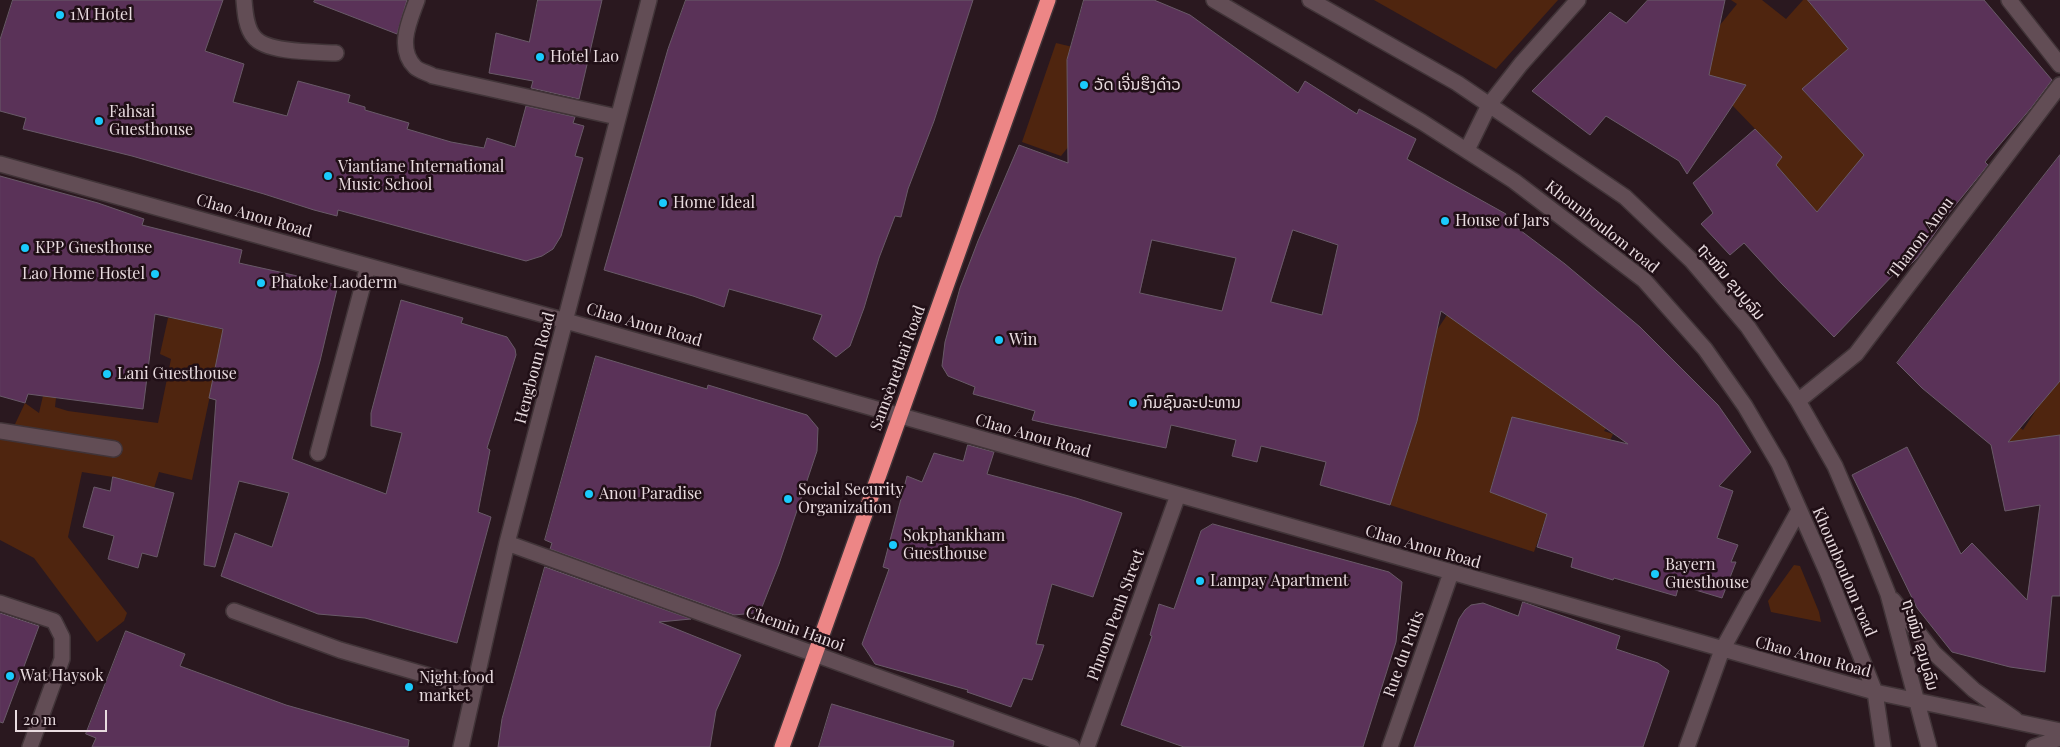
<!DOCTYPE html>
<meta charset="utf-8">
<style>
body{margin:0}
#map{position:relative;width:2060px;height:747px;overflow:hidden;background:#2a181f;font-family:"Playfair Display",serif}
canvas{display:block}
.scale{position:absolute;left:15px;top:710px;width:92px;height:22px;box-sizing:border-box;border:2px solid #e9dce0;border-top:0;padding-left:6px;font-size:15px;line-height:18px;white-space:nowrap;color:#e9dce0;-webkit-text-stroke:4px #200f16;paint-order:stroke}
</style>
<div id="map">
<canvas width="2060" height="747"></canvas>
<div class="scale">20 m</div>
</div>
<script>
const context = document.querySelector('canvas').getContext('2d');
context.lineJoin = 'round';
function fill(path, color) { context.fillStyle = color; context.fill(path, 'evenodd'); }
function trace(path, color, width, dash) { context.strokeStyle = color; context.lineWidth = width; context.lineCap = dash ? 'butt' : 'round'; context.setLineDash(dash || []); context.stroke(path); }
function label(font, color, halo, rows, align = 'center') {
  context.font = font + ' "Playfair Display","Noto Sans Lao",serif'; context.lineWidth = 5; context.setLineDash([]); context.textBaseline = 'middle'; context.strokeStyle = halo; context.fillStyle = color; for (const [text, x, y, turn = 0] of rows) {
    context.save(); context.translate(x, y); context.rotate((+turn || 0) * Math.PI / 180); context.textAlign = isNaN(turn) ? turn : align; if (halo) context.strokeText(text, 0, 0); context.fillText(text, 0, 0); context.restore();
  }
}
const green = new Path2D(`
 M 1374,0 L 1558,0 L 1496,69 Z
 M 1731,0 L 1762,0 L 1786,19 L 1803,0 L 1808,0 L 1848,49 L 1803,90 L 1836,126 L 1872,145 L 1851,181 L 1817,212 L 1776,165 L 1782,157 L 1732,105 L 1655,60 L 1712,59 L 1720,25 L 1737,4 Z
 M 1056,43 L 1119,58 L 1067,59 L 1069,146 L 1061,156 L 1022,142 Z
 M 1447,315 L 1609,424 L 1604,431 L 1613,434 L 1607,447 L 1512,417 L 1490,491 L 1516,502 L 1552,499 L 1534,552 L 1390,505 L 1417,421 L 1437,330 Z
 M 168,318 L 180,319 L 224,330 L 192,480 L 159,472 L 154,488 L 113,477 L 82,472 L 68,537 L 127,613 L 124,621 L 97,642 L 34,558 L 0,540 L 0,438 L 8,439 L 25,403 L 39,413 L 45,387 L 60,361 L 55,407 L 68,411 L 158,423 L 171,359 L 160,354 Z
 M 2060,381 L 2060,435 L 1991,444 L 1986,441 L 2007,418 L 2023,430 L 2040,404 Z
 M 1794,565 L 1800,566 L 1819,612 L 1821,622 L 1771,612 L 1768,601 Z`);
const building = new Path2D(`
 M 13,0 L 223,0 L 205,51 L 244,64 L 233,102 L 287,116 L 298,81 L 350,95 L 348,102 L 365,107 L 365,110 L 409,123 L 407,129 L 451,142 L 484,148 L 487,138 L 515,147 L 526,106 L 575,117 L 573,123 L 584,126 L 575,156 L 583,158 L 561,236 L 553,249 L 542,256 L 526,261 L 338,210 L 337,216 L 314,210 L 264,194 L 132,156 L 23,129 L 26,118 L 0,111 L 0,40 Z
 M 315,0 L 407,0 L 397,34 L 314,2 Z
 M 538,0 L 602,0 L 579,99 L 531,88 L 533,81 L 489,73 L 496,33 L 529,42 Z
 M 686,0 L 973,0 L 934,121 L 908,189 L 901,217 L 895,216 L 879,258 L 864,308 L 850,346 L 836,357 L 813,339 L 822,315 L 729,289 L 724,307 L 693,296 L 604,270 L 668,49 Z
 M 1084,0 L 1154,0 L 1190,15 L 1298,93 L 1305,81 L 1357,114 L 1359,109 L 1416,139 L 1407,159 L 1506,214 L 1504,218 L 1565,264 L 1640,327 L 1718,405 L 1751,452 L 1719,486 L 1733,491 L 1717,538 L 1738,545 L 1731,562 L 1736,562 L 1722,598 L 1679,585 L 1676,596 L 1614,578 L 1613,580 L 1571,567 L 1573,558 L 1537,547 L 1547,514 L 1490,492 L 1512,417 L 1628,444 L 1441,311 L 1417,421 L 1390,505 L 1320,485 L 1326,462 L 1261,446 L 1257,462 L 1232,456 L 1236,440 L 1171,425 L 1166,448 L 1054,425 L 1032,420 L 1035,411 L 973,394 L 975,387 L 948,376 L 942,366 L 945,342 L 960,288 L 978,241 L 1019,145 L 1068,163 L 1067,60 ZM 1293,230 L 1338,245 L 1322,315 L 1271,302 ZM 1152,240 L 1236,258 L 1222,311 L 1140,293 Z
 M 1648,0 L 1725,0 L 1709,75 L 1746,85 L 1687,174 L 1679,161 L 1606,116 L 1590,135 L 1532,91 L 1610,12 L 1626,23 Z
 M 1808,0 L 1984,0 L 2052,80 L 2031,108 L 1985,162 L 1988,165 L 1949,213 L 1918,257 L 1900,275 L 1896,272 L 1834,337 L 1782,284 L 1744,243 L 1730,255 L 1701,224 L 1713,213 L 1693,183 L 1755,129 L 1782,157 L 1776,165 L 1817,212 L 1864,155 L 1802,89 L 1848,49 Z
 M 2060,155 L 2060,381 L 2008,442 L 2060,435 L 2060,596 L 2052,596 L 2045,672 L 2010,667 L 1952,652 L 1917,608 L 1852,475 L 1907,447 L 1961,554 L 1972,543 L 2027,600 L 2040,505 L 2005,511 L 1991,445 L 1922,388 L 1897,363 Z
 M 0,176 L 98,203 L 144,219 L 142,225 L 242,250 L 239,263 L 338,285 L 320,361 L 292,459 L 386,494 L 402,433 L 371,426 L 371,413 L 401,300 L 463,318 L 461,323 L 507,337 L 515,349 L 516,355 L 487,448 L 490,450 L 478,512 L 491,517 L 457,643 L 365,618 L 318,614 L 221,576 L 235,533 L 272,547 L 289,493 L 239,481 L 215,567 L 204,565 L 216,400 L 209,398 L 223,329 L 155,314 L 143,409 L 28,394 L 25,403 L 0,396 Z
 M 596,356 L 707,389 L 708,385 L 807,415 L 818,428 L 817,451 L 779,564 L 762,607 L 755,613 L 734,615 L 550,549 L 552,543 L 545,540 Z
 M 968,445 L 994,452 L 987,474 L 1076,498 L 1122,513 L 1093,597 L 1052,584 L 1036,644 L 1044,645 L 1032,680 L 1023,678 L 1011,707 L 967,692 L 968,690 L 875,664 L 862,644 L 889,569 L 883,567 L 907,476 L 922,482 L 934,453 L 963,461 Z
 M 113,477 L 174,493 L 157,557 L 142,553 L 138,568 L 108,559 L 114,536 L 83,527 L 94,487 L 110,491 Z
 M 1213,524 L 1389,572 L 1402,582 L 1396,642 L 1363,747 L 1184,747 L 1121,725 L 1152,636 L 1150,635 L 1159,604 L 1174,609 L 1201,531 Z
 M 545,567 L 691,619 L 659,622 L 741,655 L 716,711 L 710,747 L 498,747 L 502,719 Z
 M 1523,602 L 1620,636 L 1616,649 L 1658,663 L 1669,671 L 1643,747 L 1414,747 L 1459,619 L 1465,610 L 1471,605 L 1483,603 L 1518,616 Z
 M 0,613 L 39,626 L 3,723 L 0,722 Z
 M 126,631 L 185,654 L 180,666 L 286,705 L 409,740 L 408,747 L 92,747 L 96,738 L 86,734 Z
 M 832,704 L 954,741 L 953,747 L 819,747 Z`);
const minor = new Path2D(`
 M 244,0 C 245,12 246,28 254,37 C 266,53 317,52 336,53
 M 417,0 C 410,20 396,48 415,67 C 419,71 428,73 433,76 L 617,117
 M 1214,0 L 1422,122 L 1514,181 L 1644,280 L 1705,349 L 1745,406 L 1779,464 L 1827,572 L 1875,692 L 1883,747
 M 1310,0 L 1457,83 L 1625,197 L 1691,260 L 1748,327 L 1798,401 L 1835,466 L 1864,534 L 1888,594 L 1929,747
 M 2009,0 L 2060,65
 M 1467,150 L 1489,105 L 1521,64 L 1578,0
 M 0,164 L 566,321 L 1875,692 L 2060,731
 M 1798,401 L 1856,354 L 2060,85
 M 0,431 L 114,449
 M 318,453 L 368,266
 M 507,543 L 1072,747
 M 1893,600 L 1934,653 L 1974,690 L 2015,719
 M 0,603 L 54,621 L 62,637 L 62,659 L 30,747
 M 234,611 L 340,650 L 474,689
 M 461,747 L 507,543 L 649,0
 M 1087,747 L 1178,495
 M 1390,747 L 1451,573
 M 1687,747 L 1722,650 L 1799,510
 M 2034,747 L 2060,738`);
const highway = new Path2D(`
 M 782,747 L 1048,0`);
const markers = [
 [60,15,5,"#1acafc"],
 [540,57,5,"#1acafc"],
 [1084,85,5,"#1acafc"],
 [99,121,5,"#1acafc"],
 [328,176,5,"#1acafc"],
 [663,203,5,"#1acafc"],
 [1445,221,5,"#1acafc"],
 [25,248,5,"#1acafc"],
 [155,274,5,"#1acafc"],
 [261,283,5,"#1acafc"],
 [999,340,5,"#1acafc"],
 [107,374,5,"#1acafc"],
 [1133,403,5,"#1acafc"],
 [589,494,5,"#1acafc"],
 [788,499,5,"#1acafc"],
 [893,545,5,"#1acafc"],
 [1655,574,5,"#1acafc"],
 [1200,581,5,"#1acafc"],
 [10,676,5,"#1acafc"],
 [409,687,5,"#1acafc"]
];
const poiNames = [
 ["1M Hotel",70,15],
 ["Hotel Lao",550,57],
 ["ວັດ ເຈີ່ນຮຶງດ໋າວ",1094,85],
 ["Fahsai",109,112],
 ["Guesthouse",109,130],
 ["Viantiane International",338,167],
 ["Music School",338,185],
 ["Home Ideal",673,203],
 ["House of Jars",1455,221],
 ["KPP Guesthouse",35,248],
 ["Lao Home Hostel",145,274,"right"],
 ["Phatoke Laoderm",271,283],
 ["Win",1009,340],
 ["Lani Guesthouse",117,374],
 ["ກົມຊົນລະປະທານ",1143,403],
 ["Social Security",798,490],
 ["Organization",798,508],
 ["Anou Paradise",599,494],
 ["Sokphankham",903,536],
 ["Guesthouse",903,554],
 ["Bayern",1665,565],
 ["Guesthouse",1665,583],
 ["Lampay Apartment",1210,581],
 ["Wat Haysok",20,676],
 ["Night food",419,678],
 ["market",419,696]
];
const streetNames = [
 ["Chao Anou Road",254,216,16],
 ["Khounboulom road",1602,227,38],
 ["Thanon Anou",1921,238,-53],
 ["ຖະໜົນ ຂຸນບູລົມ",1731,282,50],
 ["Chao Anou Road",644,325,16],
 ["Hengboun Road",535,368,-75],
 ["Samsènethaï Road",898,368,-70],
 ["Chao Anou Road",1033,436,16],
 ["Chao Anou Road",1423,547,16],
 ["Khounboulom road",1844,572,67],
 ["Phnom Penh Street",1116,615,-70],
 ["Chemin Hanoi",795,629,20],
 ["ຖະໜົນ ຂຸນບູລົມ",1920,645,74],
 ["Rue du Puits",1404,654,-70],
 ["Chao Anou Road",1813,657,15]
];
fill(green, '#4f250f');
fill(building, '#5a3258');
trace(building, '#695a68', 1);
trace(minor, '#413438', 18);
trace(highway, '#413438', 18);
trace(minor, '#624d55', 15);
trace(highway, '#ed8686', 15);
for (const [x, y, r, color] of markers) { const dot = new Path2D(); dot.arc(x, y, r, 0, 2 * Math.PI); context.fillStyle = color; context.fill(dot); trace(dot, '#200f16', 2); }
label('16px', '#e9dce0', '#200f16', poiNames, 'left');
label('16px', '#e9dce0', '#200f16', streetNames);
</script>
